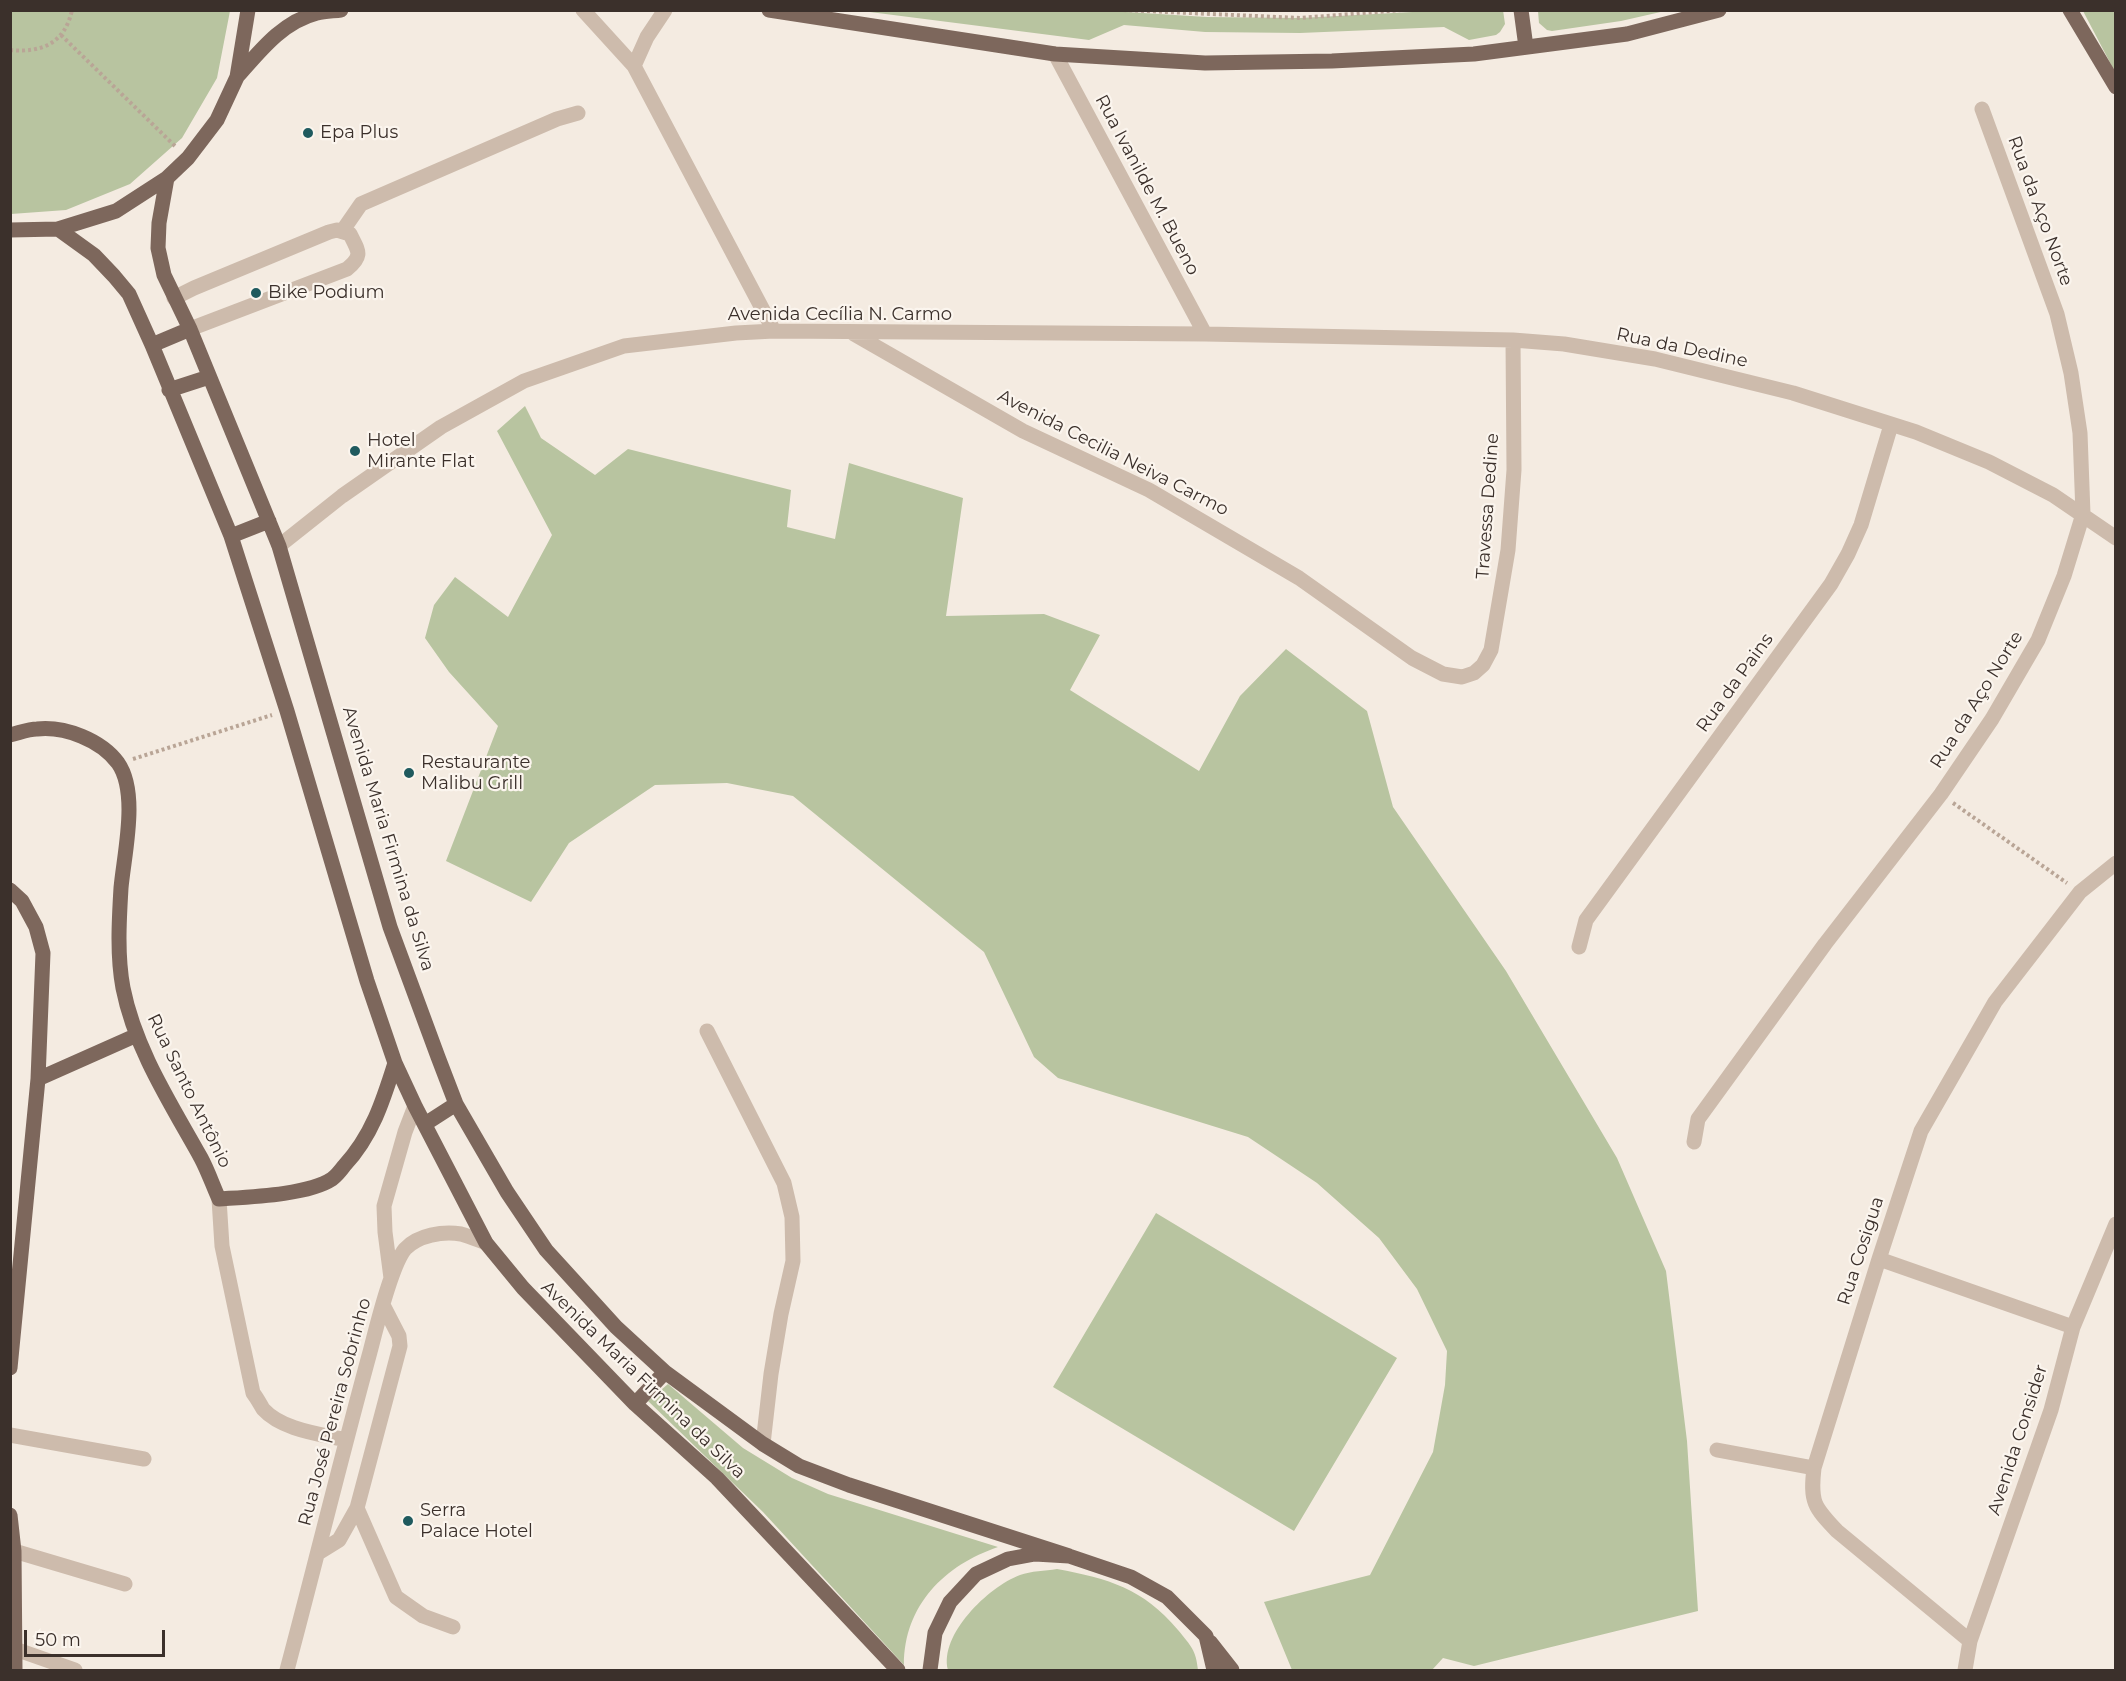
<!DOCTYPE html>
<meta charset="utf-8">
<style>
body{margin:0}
#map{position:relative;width:2126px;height:1681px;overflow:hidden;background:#f4ebe1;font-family:Montserrat,sans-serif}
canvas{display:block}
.frame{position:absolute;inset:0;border:12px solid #3b302b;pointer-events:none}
.scale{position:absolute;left:24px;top:1630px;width:141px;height:27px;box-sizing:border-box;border:3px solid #3b302b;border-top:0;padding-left:8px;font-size:18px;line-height:21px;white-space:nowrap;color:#3b302b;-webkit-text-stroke:4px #fbf5ee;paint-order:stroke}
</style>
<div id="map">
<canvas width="2126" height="1681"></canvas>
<div class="frame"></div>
<div class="scale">50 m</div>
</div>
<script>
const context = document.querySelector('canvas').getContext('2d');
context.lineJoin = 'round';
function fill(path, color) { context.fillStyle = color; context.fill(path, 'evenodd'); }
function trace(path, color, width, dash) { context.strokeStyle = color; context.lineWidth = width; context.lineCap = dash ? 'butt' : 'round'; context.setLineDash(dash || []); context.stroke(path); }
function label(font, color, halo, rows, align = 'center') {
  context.font = font + ' Montserrat,sans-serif'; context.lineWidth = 4.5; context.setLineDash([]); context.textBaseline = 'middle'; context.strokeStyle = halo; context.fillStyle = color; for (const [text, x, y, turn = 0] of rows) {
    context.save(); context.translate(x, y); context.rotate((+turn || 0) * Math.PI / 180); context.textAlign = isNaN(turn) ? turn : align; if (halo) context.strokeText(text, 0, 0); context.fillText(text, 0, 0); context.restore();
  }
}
const green = new Path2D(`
 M 11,10 L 230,10 L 230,11 L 217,78 L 182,138 L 130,184 L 66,210 L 11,214 Z
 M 1111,11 L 1207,17 L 1300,18 L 1431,11 L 1503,10 L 1505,24 L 1500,32 L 1496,35 L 1469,40 L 1444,27 L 1300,33 L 1205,32 L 1124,25 L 1089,40 L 862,11 Z
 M 1538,11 L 1538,10 L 1665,11 L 1621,21 L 1552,31 L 1547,30 L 1539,23 Z
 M 2083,11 L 2113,11 L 2115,14 L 2115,72 Z
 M 525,406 L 541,438 L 595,475 L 628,449 L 791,490 L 787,527 L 835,539 L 849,463 L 963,498 L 946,616 L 1044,614 L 1100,635 L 1070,690 L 1199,771 L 1240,696 L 1286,649 L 1367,711 L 1393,807 L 1506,971 L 1617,1158 L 1666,1271 L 1687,1441 L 1698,1611 L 1474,1666 L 1443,1658 L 1432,1670 L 1292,1670 L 1264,1602 L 1370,1575 L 1433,1452 L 1445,1385 L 1447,1351 L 1417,1289 L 1379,1238 L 1317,1183 L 1248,1137 L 1058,1078 L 1034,1057 L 984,952 L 793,796 L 727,783 L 655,785 L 569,843 L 531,902 L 446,861 L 498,726 L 449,672 L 425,638 L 434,605 L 455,577 L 508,617 L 552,535 L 497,431 Z
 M 1156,1213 L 1397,1358 L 1294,1531 L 1053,1387 Z
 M 668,1384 L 743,1448 L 792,1478 L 828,1494 L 998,1547 C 945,1565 904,1605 904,1665 L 763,1512 L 648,1401 Z
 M 1057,1569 C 1109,1579 1143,1588 1178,1630 C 1191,1646 1196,1650 1198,1670 L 948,1670 C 939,1635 988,1587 1020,1575 C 1031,1571 1045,1571 1057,1569 Z`);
const path = new Path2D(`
 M 1123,10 L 1300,18 L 1402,10
 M 61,35 L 177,148
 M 10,50 C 42,53 65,43 72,10
 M 133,759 L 272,715
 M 1953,803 L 2067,883`);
const minor = new Path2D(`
 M 583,10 L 634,66 L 774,331
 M 1055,54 L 1205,334
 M 634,66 L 647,37 L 665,10
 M 343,230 L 361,204 L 557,119 L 578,113
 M 174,298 L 194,288 L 329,232 L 337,230 L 350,234 C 358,251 364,255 347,269 L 190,329
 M 854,334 L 1023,431 L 1149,490 L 1299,578 L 1412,658 L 1443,674 L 1462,677 L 1474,673 L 1483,665 L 1491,650 L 1508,550 L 1514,470 L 1513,340
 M 279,546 L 342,496 L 441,427 L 524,381 L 624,346 L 736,333 L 774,331 L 1205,334 L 1513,340 L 1564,344 L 1655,359 L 1793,393 L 1916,432 L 1989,462 L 2053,495 L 2116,538
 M 1579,947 L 1586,920 L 1831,584 L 1848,554 L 1861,525 L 1891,425
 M 707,1031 L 784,1183 L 792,1217 L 793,1261 L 781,1314 L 771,1374 L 763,1444
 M 1694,1142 L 1698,1119 L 1825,944 L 1941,794 L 1992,719 L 2038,640 L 2064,576 L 2083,514 L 2080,433 L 2071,373 L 2057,314 L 1982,109
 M 219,1199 L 222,1246 L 253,1393 C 257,1398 260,1404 263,1409 C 282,1430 320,1434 346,1440
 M 1879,1259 L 2073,1327
 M 391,1278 L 385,1232 L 384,1206 L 405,1132 L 415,1106
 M 10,1435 L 144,1459
 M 1717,1450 L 1814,1468
 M 357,1508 L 396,1597 L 423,1616 L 453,1627
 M 14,1551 L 125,1584
 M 318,1553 L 339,1540 L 357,1508 L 400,1346 L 399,1336 L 383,1305
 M 1970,1641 L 1837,1531 C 1814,1507 1810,1502 1814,1468 L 1879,1259 L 1921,1131 L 1995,1002 L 2080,892 L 2116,863
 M 15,1649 L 75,1670
 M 287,1670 C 315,1565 341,1458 370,1352 C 376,1329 391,1266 405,1249 C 418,1235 443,1231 461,1234 C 469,1236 478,1240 486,1243
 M 1965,1670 L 1970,1641 L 2051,1410 L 2073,1327 L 2116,1224`);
const major = new Path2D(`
 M 769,10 L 1055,54 L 1205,63 L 1332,61 L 1474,54 L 1627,34 L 1719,10
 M 1521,10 L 1526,47
 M 2070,10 L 2116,87
 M 237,77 C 260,51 282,22 317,13 C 324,11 333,11 341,10
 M 167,178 L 159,223 L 158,248 L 164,275 L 190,329 L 279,546 L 390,927 L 438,1057 L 456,1104 L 507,1192 L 546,1250 L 616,1327 L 665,1372 L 763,1444 L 799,1466 L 849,1485 L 1069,1556
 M 58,229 L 94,255 L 114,276 L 129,294 L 152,345 L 231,536 L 287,711 L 367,981 L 395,1063 L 415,1106 L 486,1243 L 523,1288 L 635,1404 L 717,1478 L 898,1670
 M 10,230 L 58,229 L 116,211 L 167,178 L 188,158 L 217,120 L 237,77 L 248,10
 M 152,345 L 190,329
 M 169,390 L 209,377
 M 231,536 L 269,521
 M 10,735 C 19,733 28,729 37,729 C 65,726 101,740 118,763 C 139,793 124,854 121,888 C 119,921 117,956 123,988 C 135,1049 171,1104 201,1158 C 208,1171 213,1186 219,1199 C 248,1197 308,1195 332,1179 C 336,1176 341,1170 344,1166 C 372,1136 383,1101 395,1063
 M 10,890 L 22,901 L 36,927 L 43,953 L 38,1079 L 10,1368
 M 38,1079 L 137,1035
 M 425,1124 L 456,1104
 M 635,1404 L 665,1372
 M 10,1515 L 14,1551 L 15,1670
 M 1210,1642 L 1232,1670
 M 930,1670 L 935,1633 L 950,1602 L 976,1574 L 1008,1559 L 1035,1554 L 1069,1556 L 1131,1577 L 1167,1597 L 1206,1636 L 1214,1670`);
const markers = [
 [308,133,6,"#1f5a5e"],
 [256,293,6,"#1f5a5e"],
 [355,451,6,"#1f5a5e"],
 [409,773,6,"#1f5a5e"],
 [408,1521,6,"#1f5a5e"]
];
const poiNames = [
 ["Epa Plus",320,133],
 ["Bike Podium",268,293],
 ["Hotel",367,441],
 ["Mirante Flat",367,462],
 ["Restaurante",421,763],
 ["Malibu Grill",421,784],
 ["Serra",420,1511],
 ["Palace Hotel",420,1532]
];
const streetNames = [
 ["Rua Ivanilde M. Bueno",1147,185,62],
 ["Rua da Aço Norte",2040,211,70],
 ["Avenida Cecília N. Carmo",840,315],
 ["Rua da Dedine",1682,348,12],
 ["Avenida Cecilia Neiva Carmo",1113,453,27],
 ["Travessa Dedine",1488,506,-86],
 ["Rua da Pains",1735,683,-54],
 ["Rua da Aço Norte",1977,700,-58],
 ["Avenida Maria Firmina da Silva",388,839,73],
 ["Rua Santo Antônio",189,1091,64],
 ["Rua Cosigua",1861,1251,-72],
 ["Avenida Maria Firmina da Silva",643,1380,44],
 ["Rua José Pereira Sobrinho",335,1412,-75],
 ["Avenida Consider",2018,1440,-72]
];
fill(green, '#b8c4a0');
trace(path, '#b9a596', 4, [3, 3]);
trace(minor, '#cdbbac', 15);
trace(major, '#7d675c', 15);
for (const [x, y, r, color] of markers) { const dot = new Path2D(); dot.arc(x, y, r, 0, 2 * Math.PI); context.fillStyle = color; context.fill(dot); trace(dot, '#fbf5ee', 2); }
label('18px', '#3b302b', '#fbf5ee', poiNames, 'left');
label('18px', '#3b302b', '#fbf5ee', streetNames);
</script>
